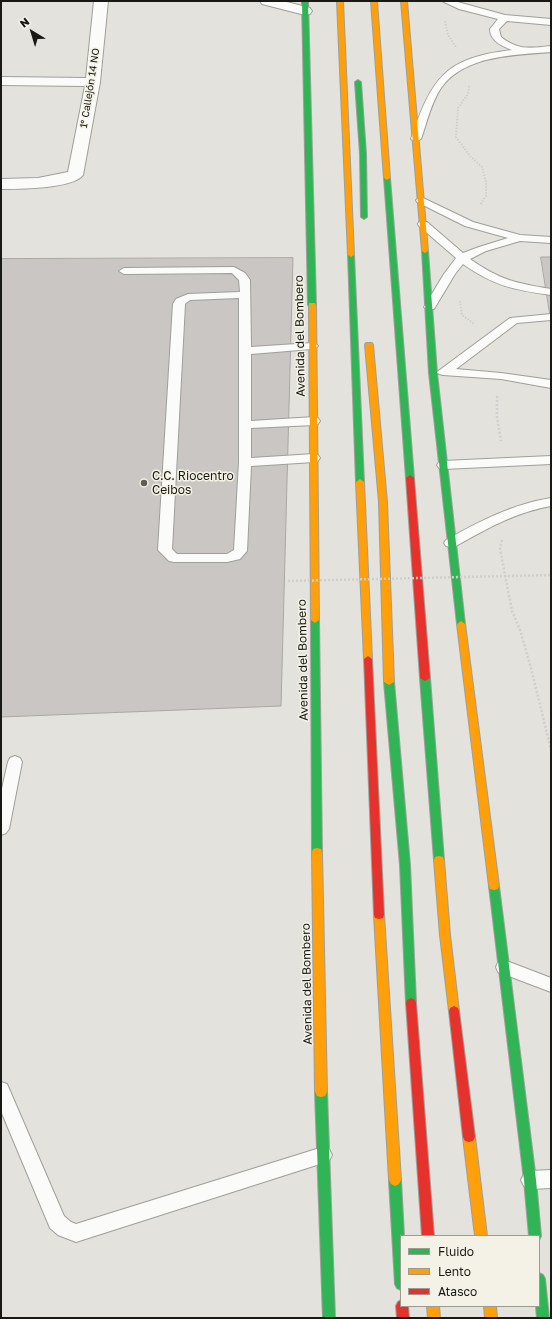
<!DOCTYPE html>
<meta charset="utf-8">
<style>
body{margin:0}
#map{position:relative;width:552px;height:1319px;overflow:hidden;background:#e3e2dc;font-family:"Golos Text",sans-serif}
canvas{display:block}
.frame{position:absolute;inset:0;border:2px solid #181814;pointer-events:none}
.legend{position:absolute;left:400px;top:1235px;width:140px;height:72px;box-sizing:border-box;background:#f4f2e6;border:1px solid #9c9b92;margin:0;padding:5px 7px;list-style:none;font-size:12px;color:#181814}
.legend li{display:flex;align-items:center;gap:8px;height:20px}
.legend b{width:20px;border:1px solid #9c9b92}
.north{position:absolute;left:12px;top:12px;width:40px;height:40px;-webkit-text-stroke:3px #f4f2e6;paint-order:stroke;rotate:322deg;font-size:11px;font-weight:700;line-height:16px;text-align:center;color:#181814}
.north::after{content:'';display:block;margin:auto;width:14px;height:18px;background:#181814;clip-path:polygon(50% 0,100% 100%,50% 72%,0 100%)}
</style>
<div id="map">
<canvas width="552" height="1319"></canvas>
<div class="frame"></div>
<ul class="legend">
<li><b style="height:5px;background:#30b455"></b>Fluido</li>
<li><b style="height:5px;background:#ff9f0a"></b>Lento</li>
<li><b style="height:5px;background:#e5322d"></b>Atasco</li>
</ul>
<div class="north">N</div>
</div>
<script>
const context = document.querySelector('canvas').getContext('2d');
context.lineJoin = 'round';
function fill(path, color) { context.fillStyle = color; context.fill(path, 'evenodd'); }
function trace(path, color, width, dash) { context.strokeStyle = color; context.lineWidth = width; context.lineCap = dash ? 'butt' : 'round'; context.setLineDash(dash || []); context.stroke(path); }
function label(font, color, halo, rows, align = 'center') {
  context.font = font + ' "Golos Text",sans-serif'; context.lineWidth = 3; context.setLineDash([]); context.textBaseline = 'middle'; context.strokeStyle = halo; context.fillStyle = color; for (const [text, x, y, turn = 0] of rows) {
    context.save(); context.translate(x, y); context.rotate((+turn || 0) * Math.PI / 180); context.textAlign = isNaN(turn) ? turn : align; if (halo) context.strokeText(text, 0, 0); context.fillText(text, 0, 0); context.restore();
  }
}
const building = new Path2D(`
 M 541,257 L 551,257 L 551,322 Z
 M 293,258 L 281,706 L 1,717 L 1,259 Z`);
const pathFar1 = new Path2D(`
 M 445,21 L 448,35 L 456,47
 M 469,86 L 468,94 L 458,108 L 456,137 L 470,156 L 482,167 L 486,182 L 486,196 L 480,205
 M 460,301 L 462,315 L 474,324`);
const path = new Path2D(`
 M 497,396 L 497,417 L 501,441
 M 502,540 L 500,549 L 512,611 L 520,630 L 531,668 L 551,750`);
const lane = new Path2D(`
 M 442,1 L 454,1 L 505,15 L 551,19 L 551,25 L 507,21 L 499,29 L 501,37 C 519,51 530,48 551,46 L 551,52 C 515,55 464,55 441,88 C 431,103 427,122 421,139 L 416,142 L 411,139 C 432,78 444,58 512,50 C 502,46 490,41 490,29 L 498,19 L 459,9 Z
 M 421,197 L 473,222 L 520,235 L 551,237 L 551,243 L 520,241 L 486,251 L 470,259 C 500,280 515,283 551,289 L 551,295 C 515,290 494,286 463,264 L 455,274 L 434,309 L 426,309 L 424,307 L 444,274 L 456,258 L 419,226 L 418,224 L 419,222 L 427,222 L 463,253 L 479,247 L 508,238 L 465,226 L 417,202 L 416,200 Z
 M 234,267 L 245,273 L 250,280 L 251,347 L 312,343 L 316,344 L 318,346 L 316,348 L 312,349 L 251,354 L 251,421 L 314,417 L 318,418 L 320,421 L 318,424 L 314,425 L 251,428 L 251,458 L 314,454 L 318,455 L 320,458 L 318,461 L 314,462 L 251,466 L 247,551 L 240,559 L 227,562 L 174,562 L 169,561 L 158,550 L 173,304 L 176,299 L 188,294 L 240,292 L 239,280 L 232,273 L 124,274 L 119,271 L 124,268 ZM 239,298 L 239,462 L 234,550 L 227,554 L 177,554 L 172,549 L 185,304 L 190,300 Z
 M 551,314 L 551,320 L 517,323 L 456,369 L 501,373 L 551,380 L 551,388 L 501,379 L 443,375 L 439,374 L 437,372 L 510,318 Z
 M 551,456 L 551,464 L 443,469 L 439,468 L 437,465 L 439,462 L 443,461 Z
 M 551,498 L 551,506 C 516,512 486,529 456,546 L 451,547 L 446,546 L 444,543 L 446,540 C 480,521 513,504 551,498 Z
 M 15,756 L 20,758 L 22,762 L 9,829 L 6,833 L 1,835 L 1,793 L 8,762 L 10,758 Z
 M 504,960 L 551,978 L 551,992 L 498,972 L 496,967 L 498,962 Z
 M 1,1082 L 7,1084 L 64,1216 L 71,1222 L 76,1224 L 323,1147 L 329,1149 L 332,1155 L 329,1161 L 323,1163 L 76,1242 L 58,1235 L 50,1228 L 1,1111 Z
 M 551,1170 L 551,1188 L 530,1189 L 524,1186 L 521,1180 L 524,1174 L 530,1171 Z`);
const street = new Path2D(`
 M 94,1 L 108,1 L 100,82 L 83,175 C 73,189 18,189 1,189 L 1,179 L 38,178 L 68,172 L 85,86 L 1,85 L 1,77 L 86,78 Z
 M 260,1 L 283,1 L 310,8 L 312,11 L 310,14 L 305,15 L 262,4 Z`);
const fast = new Path2D(`
 M 302,1 L 308,1 L 316,305 L 312,307 L 308,305 Z
 M 358,80 L 361,82 L 366,154 L 367,217 L 364,219 L 361,217 L 360,154 L 355,82 Z
 M 387,176 L 390,178 L 414,478 L 410,481 L 406,478 L 384,178 Z
 M 425,249 L 428,251 L 437,373 L 465,624 L 461,627 L 457,624 L 429,373 L 422,251 Z
 M 351,253 L 354,255 L 364,482 L 360,485 L 356,482 L 348,255 Z
 M 315,617 L 319,620 L 322,852 L 321,855 L 317,856 L 313,855 L 312,852 L 311,620 Z
 M 425,675 L 430,678 L 444,860 L 443,863 L 439,864 L 435,863 L 434,860 L 420,678 Z
 M 389,679 L 394,682 L 410,865 L 416,1003 L 415,1006 L 411,1008 L 407,1006 L 406,1003 L 400,865 L 384,682 Z
 M 494,882 L 498,883 L 499,886 L 536,1180 L 541,1236 L 539,1240 L 539,1236 L 529,1236 L 524,1180 L 489,886 L 490,883 Z
 M 321,1087 L 325,1088 L 327,1092 L 335,1318 L 323,1318 L 315,1092 L 317,1088 Z
 M 395,1174 L 399,1176 L 401,1180 L 404,1236 L 401,1236 L 401,1290 L 397,1288 L 395,1284 L 389,1180 L 391,1176 Z
 M 539,1273 L 543,1275 L 545,1279 L 549,1318 L 537,1318 L 536,1306 L 539,1306 Z`);
const slow = new Path2D(`
 M 337,1 L 343,1 L 354,255 L 351,257 L 348,255 Z
 M 371,1 L 377,1 L 390,178 L 387,180 L 384,178 Z
 M 401,1 L 407,1 L 428,251 L 425,253 L 422,251 Z
 M 309,303 L 315,303 L 316,305 L 319,620 L 315,623 L 311,620 Z
 M 366,343 L 372,343 L 373,345 L 387,502 L 394,682 L 389,685 L 384,682 L 379,502 L 365,345 Z
 M 360,479 L 364,482 L 372,659 L 368,662 L 364,659 L 356,482 Z
 M 461,621 L 465,624 L 499,886 L 498,889 L 494,890 L 490,889 L 489,886 L 457,624 Z
 M 317,848 L 321,849 L 322,852 L 327,1092 L 325,1096 L 321,1097 L 317,1096 L 315,1092 L 312,852 L 313,849 Z
 M 439,856 L 443,857 L 444,860 L 450,935 L 459,1011 L 458,1014 L 454,1016 L 450,1014 L 449,1011 L 440,935 L 434,860 L 435,857 Z
 M 379,911 L 383,912 L 384,915 L 401,1180 L 399,1184 L 395,1186 L 391,1184 L 389,1180 L 374,915 L 375,912 Z
 M 469,1132 L 473,1133 L 475,1137 L 487,1236 L 475,1236 L 463,1137 L 465,1133 Z
 M 427,1306 L 439,1306 L 440,1318 L 428,1318 Z
 M 484,1306 L 496,1306 L 497,1318 L 485,1318 Z`);
const jam = new Path2D(`
 M 410,475 L 414,478 L 430,678 L 425,681 L 420,678 L 406,478 Z
 M 368,656 L 372,659 L 384,915 L 383,918 L 379,919 L 375,918 L 374,915 L 364,659 Z
 M 411,998 L 415,1000 L 416,1003 L 434,1236 L 422,1236 L 406,1003 L 407,1000 Z
 M 454,1006 L 458,1008 L 459,1011 L 475,1137 L 473,1141 L 469,1142 L 465,1141 L 463,1137 L 449,1011 L 450,1008 Z
 M 401,1300 L 401,1306 L 408,1306 L 409,1318 L 397,1318 L 396,1306 L 398,1302 Z`);
const pathBridge = new Path2D(`
 M 288,581 L 551,575`);
const markers = [
 [144,483,4,"#5f5f5a"]
];
const farStreetnames = [
 ["1° Callejón 14 NO",90,88,-81]
];
const streetNames = [
 ["Avenida del Bombero",300,336,-91],
 ["Avenida del Bombero",303,660,-91],
 ["Avenida del Bombero",307,984,-91]
];
const poiNames = [
 ["C.C. Riocentro",152,476],
 ["Ceibos",152,490]
];
fill(building, '#c9c6c3');
trace(building, '#aaa7a3', 1);
trace(lane, '#9f9f9a', 2);
trace(street, '#9f9f9a', 2);
trace(fast, '#9f9f9a', 2);
trace(slow, '#9f9f9a', 2);
trace(jam, '#9f9f9a', 2);
trace(pathFar1, '#cfcfcd', 2, [1.5, 1.5]);
trace(path, '#cfcfcd', 2.5, [2, 2]);
fill(lane, '#fbfbfa');
fill(street, '#fbfbfa');
fill(fast, '#30b455');
fill(slow, '#ff9f0a');
fill(jam, '#e5322d');
trace(pathBridge, '#cfcfcd', 2.5, [2, 2]);
for (const [x, y, r, color] of markers) { const dot = new Path2D(); dot.arc(x, y, r, 0, 2 * Math.PI); context.fillStyle = color; context.fill(dot); trace(dot, '#f4f2e6', 1.5); }
label('10px', '#181814', '#f4f2e6', farStreetnames);
label('12px', '#181814', '#f4f2e6', streetNames);
label('12px', '#181814', '#f4f2e6', poiNames, 'left');
</script>
